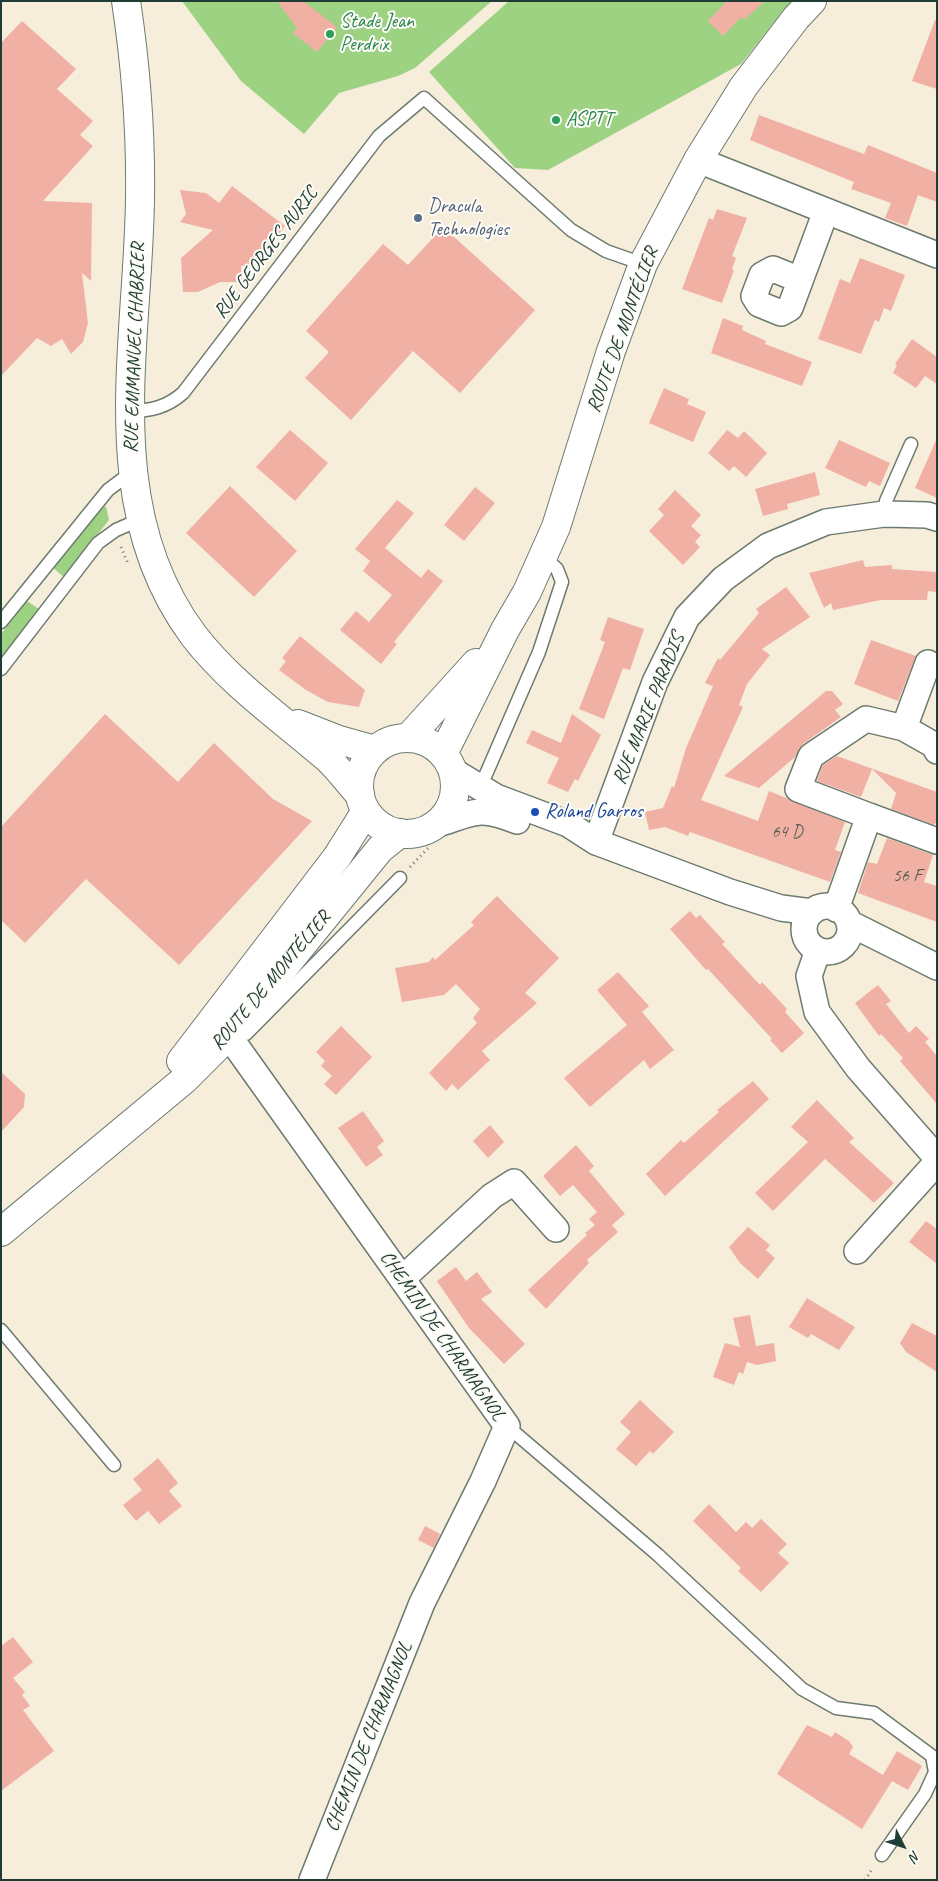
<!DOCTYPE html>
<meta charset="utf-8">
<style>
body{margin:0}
#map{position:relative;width:938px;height:1881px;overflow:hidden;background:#f7eddb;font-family:Caveat,sans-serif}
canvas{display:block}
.frame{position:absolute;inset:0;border:2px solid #1f3d34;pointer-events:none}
.north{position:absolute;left:878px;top:1821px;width:50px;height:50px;-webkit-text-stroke:4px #fdfcf7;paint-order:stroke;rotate:131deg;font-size:14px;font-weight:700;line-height:20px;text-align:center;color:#1f3d34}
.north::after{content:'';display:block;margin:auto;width:18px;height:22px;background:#1f3d34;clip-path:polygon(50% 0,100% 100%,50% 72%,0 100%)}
</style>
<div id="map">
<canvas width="938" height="1881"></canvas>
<div class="frame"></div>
<div class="north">N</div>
</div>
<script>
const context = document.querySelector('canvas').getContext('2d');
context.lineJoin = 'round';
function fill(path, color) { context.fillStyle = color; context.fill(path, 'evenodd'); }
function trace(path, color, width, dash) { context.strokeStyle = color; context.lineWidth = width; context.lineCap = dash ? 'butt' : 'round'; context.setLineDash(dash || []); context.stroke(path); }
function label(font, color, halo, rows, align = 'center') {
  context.font = font + ' Caveat,sans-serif'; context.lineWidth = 4; context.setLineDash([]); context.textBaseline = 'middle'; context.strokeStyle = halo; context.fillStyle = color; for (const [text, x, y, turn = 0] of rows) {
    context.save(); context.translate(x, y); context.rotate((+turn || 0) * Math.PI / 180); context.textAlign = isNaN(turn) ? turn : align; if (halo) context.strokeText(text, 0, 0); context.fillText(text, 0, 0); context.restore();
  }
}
const green = new Path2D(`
 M 182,1 L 492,1 L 415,68 L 398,76 L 339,93 L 304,134 L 241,81 Z
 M 509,1 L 791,1 L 741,64 L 548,170 L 515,168 L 429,72 Z
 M 106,506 L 109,520 L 64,577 L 52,567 L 98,511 Z
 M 27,601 L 39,609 L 1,657 L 1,634 Z`);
const building = new Path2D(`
 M 277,1 L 303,1 L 337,27 L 317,52 L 293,33 L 297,28 Z
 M 727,1 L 765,1 L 744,20 L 741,17 L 723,36 L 708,21 Z
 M 935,20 L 937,20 L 937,89 L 912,81 Z
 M 22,21 L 76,69 L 57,89 L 93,121 L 80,135 L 93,146 L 43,201 L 92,203 L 91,281 L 82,273 L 88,323 L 83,342 L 71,354 L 62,339 L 51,346 L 37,338 L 1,376 L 1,43 Z
 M 759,115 L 864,154 L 868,145 L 937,173 L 937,202 L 918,195 L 907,226 L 885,218 L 891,203 L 851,189 L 854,182 L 750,140 Z
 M 232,186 L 285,226 L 255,264 L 241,266 L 242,282 L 220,282 L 198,292 L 183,292 L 181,258 L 213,230 L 180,222 L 186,214 L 180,190 L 206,193 L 219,203 Z
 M 717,209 L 747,218 L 732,256 L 736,258 L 732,269 L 734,270 L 722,303 L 682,289 L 709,218 L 713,220 Z
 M 443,227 L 535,310 L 460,393 L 413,351 L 351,420 L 305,378 L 329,352 L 306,331 L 383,244 L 408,265 Z
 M 860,258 L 905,275 L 891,311 L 884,308 L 879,322 L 875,320 L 861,354 L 818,339 L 840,279 L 850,283 Z
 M 723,318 L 743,326 L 742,330 L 766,341 L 765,344 L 812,362 L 802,386 L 711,353 Z
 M 912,339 L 937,357 L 937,384 L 925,376 L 916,388 L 893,373 L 897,365 L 895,364 Z
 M 664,388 L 689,399 L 687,404 L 706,412 L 693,442 L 649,423 Z
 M 290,430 L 328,463 L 295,501 L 256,467 Z
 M 727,430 L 738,438 L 744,431 L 767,453 L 746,477 L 734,466 L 729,471 L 708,453 Z
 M 937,438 L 937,498 L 915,488 Z
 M 839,440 L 890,463 L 880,486 L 869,481 L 866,487 L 825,468 Z
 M 815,472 L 820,495 L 787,504 L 788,509 L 763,516 L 755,489 Z
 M 230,486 L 297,551 L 254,597 L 186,533 Z
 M 475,487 L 495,503 L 464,541 L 444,525 Z
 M 675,490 L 701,515 L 691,526 L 701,535 L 695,542 L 700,547 L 683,565 L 649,531 L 664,515 L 658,509 Z
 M 397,500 L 414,513 L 385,548 L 421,578 L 428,569 L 443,581 L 394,642 L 397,644 L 381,664 L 340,630 L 356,611 L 369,622 L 392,595 L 363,571 L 370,561 L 355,549 Z
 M 863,560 L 865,567 L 892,565 L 892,569 L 937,572 L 937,592 L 928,591 L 927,600 L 881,600 L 833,610 L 831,603 L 824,608 L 809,573 Z
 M 786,587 L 810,617 L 762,649 L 770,655 L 747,684 L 739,705 L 743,707 L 701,800 L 758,821 L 769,791 L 845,822 L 835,850 L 841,852 L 830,882 L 690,832 L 688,836 L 665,827 L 649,830 L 645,812 L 663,808 L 672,786 L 674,788 L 686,748 L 713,686 L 705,683 L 718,658 L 720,660 L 759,613 L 756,609 Z
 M 608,617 L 644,629 L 630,670 L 623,668 L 604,719 L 579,709 L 605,642 L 600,640 Z
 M 300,636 L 365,690 L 359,707 L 328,702 L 306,690 L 279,670 L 286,661 L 282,658 Z
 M 871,640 L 916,656 L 898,701 L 854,684 Z
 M 826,691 L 832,691 L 843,704 L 835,710 L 841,717 L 803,744 L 795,757 L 759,788 L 724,776 Z
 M 105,714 L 178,782 L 214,743 L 273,799 L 312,821 L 179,965 L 86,879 L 25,943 L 1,920 L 1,827 Z
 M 572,714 L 601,735 L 578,781 L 575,779 L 568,792 L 547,783 L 559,758 L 526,743 L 532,730 L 561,743 Z
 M 837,756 L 937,792 L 937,822 L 934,825 L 891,809 L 896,793 L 872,769 L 861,797 L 817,781 L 823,765 Z
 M 887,838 L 933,855 L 924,882 L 937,886 L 937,922 L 858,893 L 868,862 L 877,864 Z
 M 497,896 L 559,958 L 525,993 L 537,1003 L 482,1051 L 490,1060 L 458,1090 L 452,1084 L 446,1091 L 429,1073 L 477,1023 L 473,1018 L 480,1009 L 456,984 L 444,995 L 402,1002 L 395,968 L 429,962 L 433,957 L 435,960 L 474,925 L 471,922 Z
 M 690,911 L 696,918 L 700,915 L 725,942 L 722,944 L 760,985 L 762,982 L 787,1009 L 785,1012 L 804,1033 L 782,1053 L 770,1040 L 772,1039 L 708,969 L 706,970 L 670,929 Z
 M 618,972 L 649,1006 L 642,1012 L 674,1050 L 650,1069 L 644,1060 L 590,1107 L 564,1078 L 627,1025 L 597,990 Z
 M 878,985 L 891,1001 L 886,1004 L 909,1033 L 916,1026 L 929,1039 L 925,1042 L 937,1056 L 937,1104 L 900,1061 L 903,1058 L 881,1034 L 879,1036 L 855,1003 Z
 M 341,1026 L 372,1057 L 336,1095 L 324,1084 L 332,1076 L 321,1066 L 325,1061 L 316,1052 Z
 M 1,1072 L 25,1094 L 24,1107 L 1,1132 Z
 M 753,1081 L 769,1099 L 665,1196 L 646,1174 L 681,1140 L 684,1143 L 719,1112 L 717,1110 Z
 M 817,1100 L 854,1138 L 849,1142 L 894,1183 L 874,1203 L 825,1159 L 773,1211 L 755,1193 L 808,1142 L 791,1127 Z
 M 363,1111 L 384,1141 L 377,1147 L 383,1155 L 366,1167 L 338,1128 Z
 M 490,1125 L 504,1142 L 488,1158 L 473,1141 Z
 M 576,1145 L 594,1166 L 589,1171 L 625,1214 L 612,1225 L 618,1232 L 587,1260 L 589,1263 L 546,1309 L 528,1290 L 587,1235 L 585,1233 L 595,1225 L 589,1219 L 597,1212 L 573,1185 L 560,1196 L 543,1176 Z
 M 926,1221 L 937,1229 L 937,1264 L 909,1242 Z
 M 748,1227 L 770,1245 L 766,1250 L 775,1258 L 758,1279 L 740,1263 L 729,1247 Z
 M 456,1267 L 466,1281 L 477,1272 L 492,1292 L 481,1299 L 525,1344 L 504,1364 L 469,1328 L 437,1281 Z
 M 807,1298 L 855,1327 L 839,1350 L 811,1334 L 808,1338 L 789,1327 Z
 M 750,1315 L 756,1346 L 774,1343 L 776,1361 L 757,1365 L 747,1362 L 743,1374 L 739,1372 L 734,1385 L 713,1377 L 725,1343 L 740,1347 L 733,1318 Z
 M 912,1323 L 937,1336 L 937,1372 L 906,1352 L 900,1343 Z
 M 640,1400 L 674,1432 L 653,1454 L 650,1451 L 636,1466 L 616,1449 L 631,1432 L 620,1422 Z
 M 158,1458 L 178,1483 L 169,1491 L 182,1506 L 159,1524 L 148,1511 L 136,1521 L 123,1505 L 142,1490 L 133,1479 Z
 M 709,1504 L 736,1532 L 746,1522 L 752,1528 L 761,1519 L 787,1544 L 778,1553 L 789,1563 L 761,1592 L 738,1571 L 741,1568 L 693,1521 Z
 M 425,1526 L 440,1534 L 434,1548 L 418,1540 Z
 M 13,1637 L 33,1662 L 13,1678 L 25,1692 L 22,1695 L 30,1706 L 23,1710 L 54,1751 L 1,1791 L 1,1646 Z
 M 807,1725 L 832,1737 L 835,1732 L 849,1741 L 853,1747 L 849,1754 L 883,1775 L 897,1751 L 922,1766 L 908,1790 L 892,1781 L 862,1829 L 777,1774 Z`);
const path = new Path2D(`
 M 121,547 L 128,564
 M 410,867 L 430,846
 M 865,1880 L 873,1868`);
const service = new Path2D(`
 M 130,411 C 151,411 167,407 183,393 L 379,136 L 424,98 L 571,230 L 606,251 L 643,264
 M 884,514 L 886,501 L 911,444
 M 1,622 L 108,490 L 132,472
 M 1,669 L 98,543 L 116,530 L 139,520
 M 480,788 L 539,652 L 562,582 L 557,569 L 544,557
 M 246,1034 L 400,878
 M 1,1330 L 114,1465
 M 507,1426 L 658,1555 L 802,1689 L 836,1708 L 874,1713 L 932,1756 L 935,1772 L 925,1794 L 882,1855`);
const minor = new Path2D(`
 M 698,160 L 937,255
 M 800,280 L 773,269 L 762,275 L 754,296 L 759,304 L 781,313 L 790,308 L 826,211
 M 904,728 L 934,745 L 937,751
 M 453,771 L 496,797 L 568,824 L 596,842 L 730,892 L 781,908 L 812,912
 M 869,816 L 798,789 L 811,756 L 866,719 L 904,728 L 928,663
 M 435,825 C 474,813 477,805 517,821
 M 596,842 L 655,682 L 687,617 L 723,579 L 768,546 L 826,522 L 884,514 L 927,515 L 937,518
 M804 929a23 23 0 1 1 46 0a23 23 0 1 1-46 0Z
 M 836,909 L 869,816 L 937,841
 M 849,923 L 937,967
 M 818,950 L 809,976 L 817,1012 L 858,1068 L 937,1158
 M 221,1018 L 236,1046 L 507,1426 L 483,1481 L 422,1603 L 312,1880
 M 857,1251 L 937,1162
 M 402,1279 L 492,1196 L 514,1182 L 556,1229`);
const tertiary = new Path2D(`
 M 126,1 C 136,67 141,132 140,199 C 138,347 98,508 194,636 C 231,684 282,719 327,758 C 339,769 349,783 360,795
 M 298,724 L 339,740 L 375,750`);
const secondary = new Path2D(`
 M 408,738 L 476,663
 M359 786a48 48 0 1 1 96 0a48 48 0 1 1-96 0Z
 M 443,754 L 505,630 L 527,592 L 556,527 L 611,351 L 643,264 L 698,160 L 744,86 L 796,18 L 812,1
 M 181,1061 L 337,857 L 366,811
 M 1,1232 L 184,1080 L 229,1035 L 380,849 L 400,833`);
const markers = [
 [330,34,5,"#2e9e5b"],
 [556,120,5,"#2e9e5b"],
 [418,218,5,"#5c6f8a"],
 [535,812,5,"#1a4fb4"]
];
const numberNames = [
 ["64 D",787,832],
 ["56 F",907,876]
];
const leisureNames = [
 ["Stade Jean",340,22],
 ["Perdrix",340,45],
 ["ASPTT",566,120]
];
const serviceNames = [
 ["Dracula",428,207],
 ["Technologies",428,230]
];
const streetNames = [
 ["RUE GEORGES AURIC",266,253,-53],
 ["ROUTE DE MONTÉLIER",623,330,-70],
 ["RUE EMMANUEL CHABRIER",135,348,-88],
 ["RUE MARIE PARADIS",649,709,-68],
 ["ROUTE DE MONTÉLIER",271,981,-50],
 ["CHEMIN DE CHARMAGNOL",442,1336,55],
 ["CHEMIN DE CHARMAGNOL",369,1737,-68]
];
const transitNames = [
 ["Roland Garros",545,812]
];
fill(green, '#9ed283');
fill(building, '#f0b1a4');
trace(service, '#6b7b6e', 15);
trace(minor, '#6b7b6e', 28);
trace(tertiary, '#6b7b6e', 30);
trace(secondary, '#6b7b6e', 30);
trace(path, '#6b7b6e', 3, [1, 4]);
trace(service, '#fff', 12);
trace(minor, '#fff', 25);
trace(tertiary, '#fff', 28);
trace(secondary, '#fff', 28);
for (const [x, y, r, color] of markers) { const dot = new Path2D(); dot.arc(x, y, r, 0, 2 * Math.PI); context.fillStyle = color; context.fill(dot); trace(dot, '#fdfcf7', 2); }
label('18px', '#535a50', null, numberNames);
label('20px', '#27864d', '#fdfcf7', leisureNames, 'left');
label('20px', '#4e5e75', '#fdfcf7', serviceNames, 'left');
label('20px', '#1f3d34', '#fdfcf7', streetNames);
label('20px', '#164399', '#fdfcf7', transitNames, 'left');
</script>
